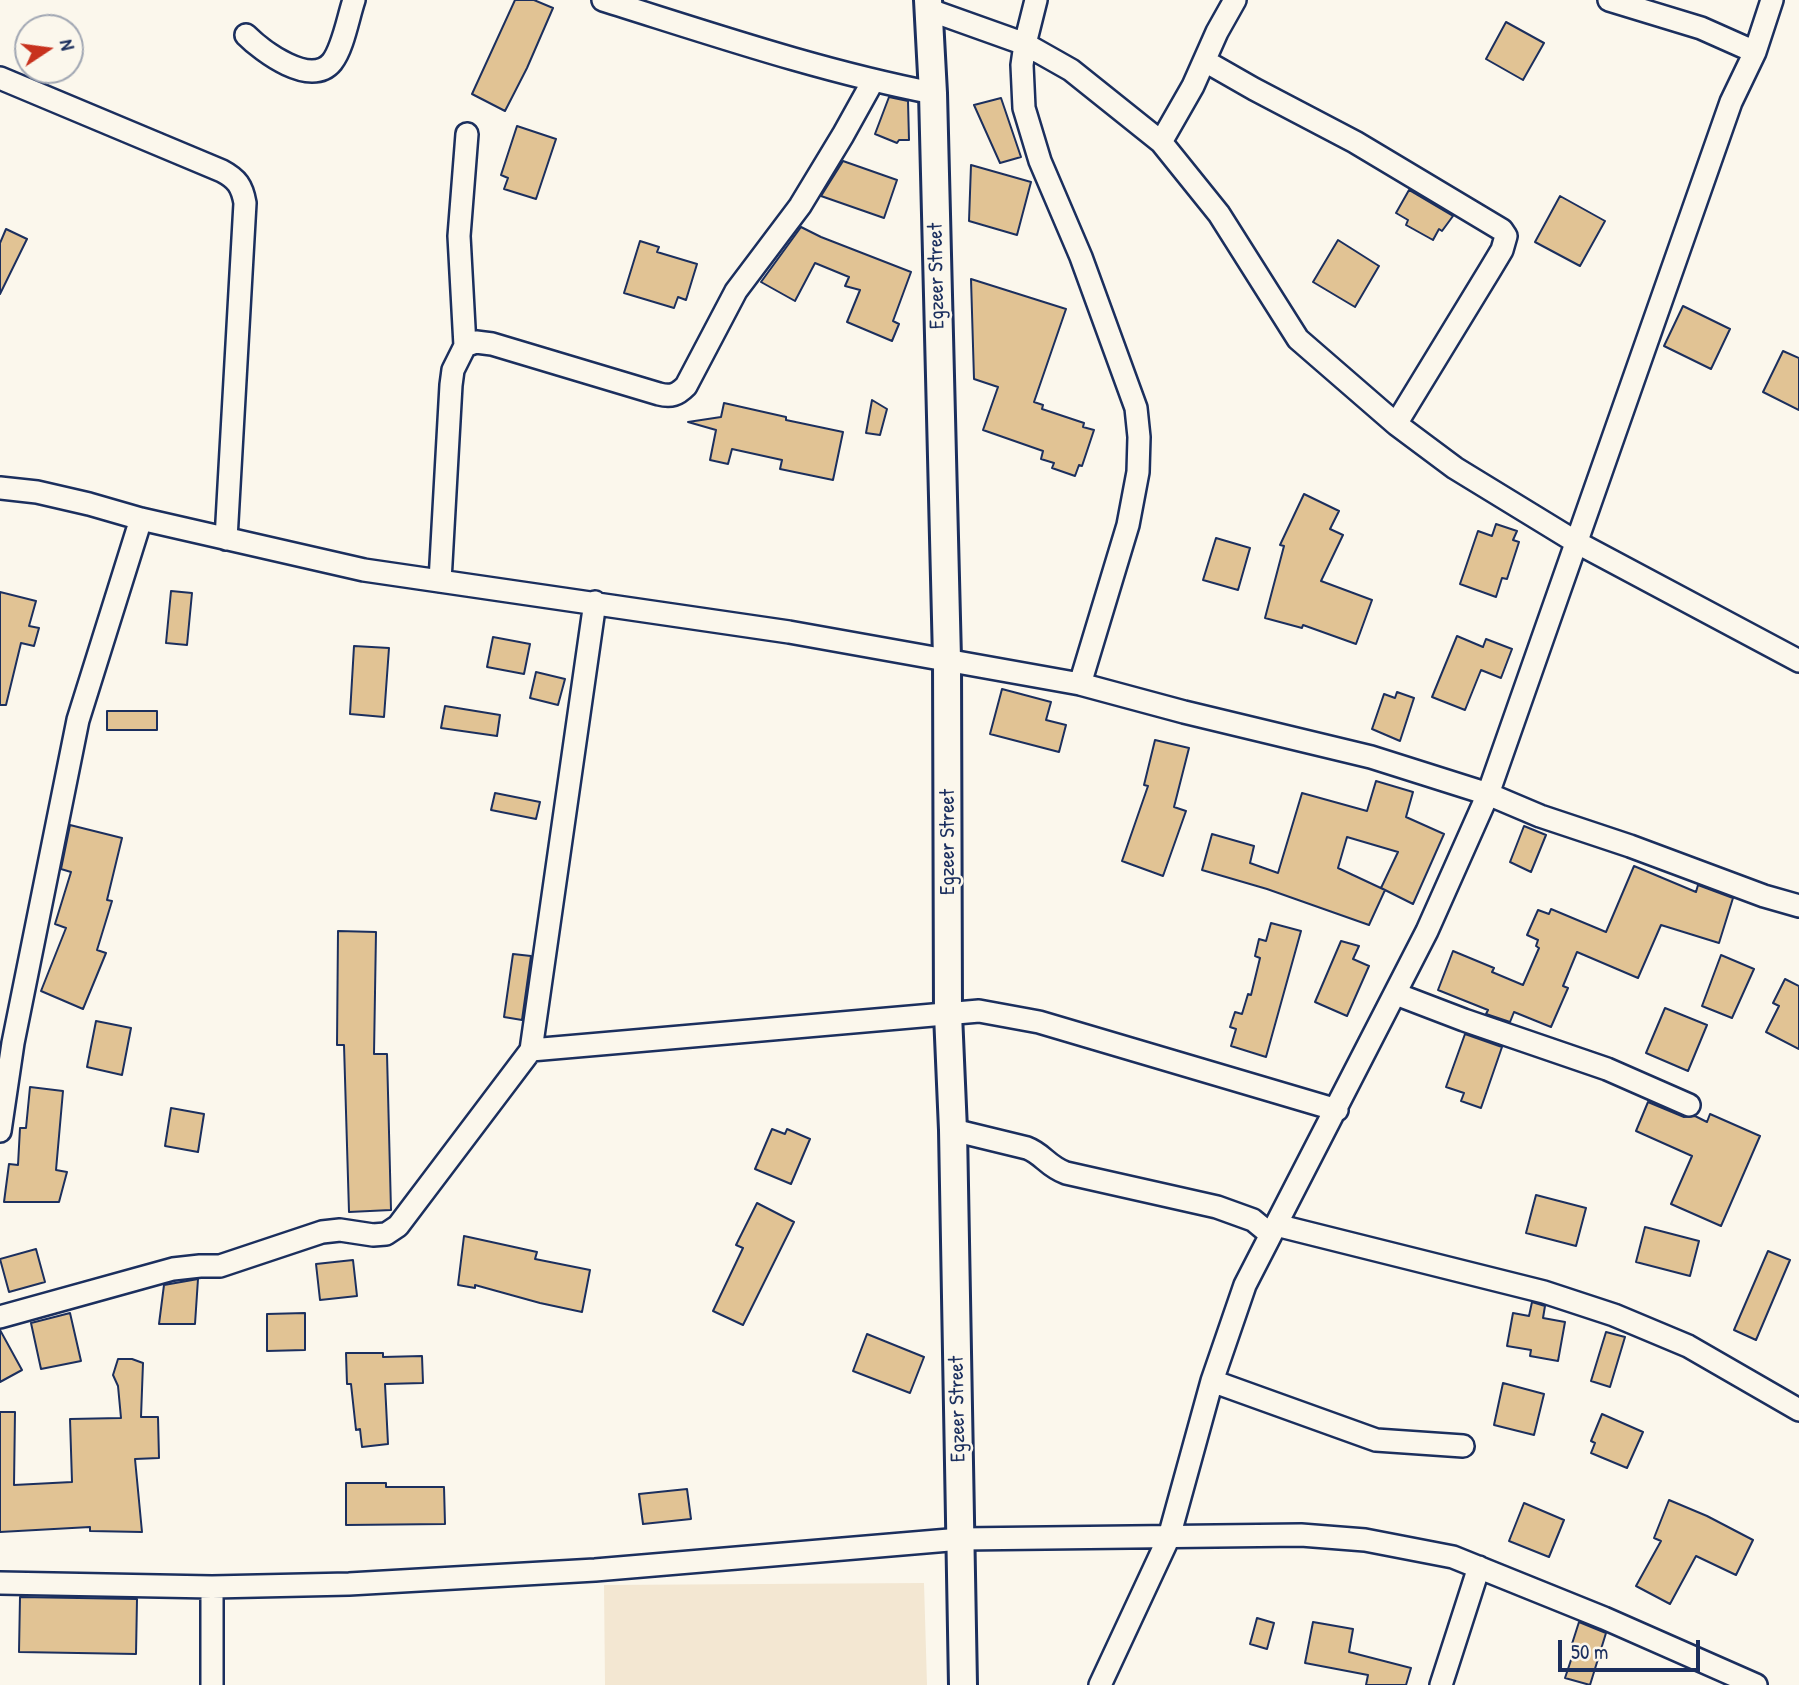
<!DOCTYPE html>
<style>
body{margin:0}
#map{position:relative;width:1799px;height:1685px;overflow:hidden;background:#fbf7ec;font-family:"Patrick Hand",sans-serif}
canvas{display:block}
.north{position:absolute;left:14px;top:14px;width:70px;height:70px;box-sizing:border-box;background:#fbf7ec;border:2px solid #a1a7b3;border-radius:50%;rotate:77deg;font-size:19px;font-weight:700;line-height:28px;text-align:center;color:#1b2f5e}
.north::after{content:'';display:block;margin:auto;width:24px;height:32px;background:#c8321e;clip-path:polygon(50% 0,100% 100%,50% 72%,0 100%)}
.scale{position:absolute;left:1558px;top:1640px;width:142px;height:32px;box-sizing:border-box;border:4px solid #1b2f5e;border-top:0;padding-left:9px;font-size:21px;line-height:24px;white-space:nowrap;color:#1b2f5e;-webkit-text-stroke:5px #fbf7ec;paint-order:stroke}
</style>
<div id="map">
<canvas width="1799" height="1685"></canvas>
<div class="north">N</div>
<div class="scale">50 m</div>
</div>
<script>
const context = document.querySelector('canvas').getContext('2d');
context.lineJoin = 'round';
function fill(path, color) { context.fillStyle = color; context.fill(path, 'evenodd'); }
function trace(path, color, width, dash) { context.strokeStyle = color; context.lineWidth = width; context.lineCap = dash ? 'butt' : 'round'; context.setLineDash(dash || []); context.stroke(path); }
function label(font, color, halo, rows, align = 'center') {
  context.font = font + ' "Patrick Hand",sans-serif'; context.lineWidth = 5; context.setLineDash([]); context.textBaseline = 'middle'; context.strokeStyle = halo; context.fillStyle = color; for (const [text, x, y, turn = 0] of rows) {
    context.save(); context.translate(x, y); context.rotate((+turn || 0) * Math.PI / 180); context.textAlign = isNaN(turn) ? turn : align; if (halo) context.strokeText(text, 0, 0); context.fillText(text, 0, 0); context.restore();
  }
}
const built = new Path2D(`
 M 924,1583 L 927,1685 L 605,1685 L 604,1585 Z`);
const building = new Path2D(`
 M 515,0 L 534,0 L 553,8 L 527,68 L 505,111 L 472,94 Z
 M 1506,22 L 1544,43 L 1523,80 L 1486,59 Z
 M 889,97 L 908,101 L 909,140 L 899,140 L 897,143 L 875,134 Z
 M 1001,98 L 1021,157 L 1000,163 L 974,105 Z
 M 517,126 L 556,139 L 536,199 L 504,189 L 508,178 L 501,175 Z
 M 843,161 L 897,180 L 884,218 L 821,196 Z
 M 971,165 L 1031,182 L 1017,235 L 969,221 Z
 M 1409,190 L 1453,216 L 1442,231 L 1439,229 L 1433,240 L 1406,225 L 1408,220 L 1396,213 Z
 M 1560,196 L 1605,221 L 1580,266 L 1535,242 Z
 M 801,227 L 821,237 L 911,272 L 893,321 L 899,324 L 892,341 L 847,322 L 860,290 L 845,286 L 849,277 L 815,263 L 795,301 L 761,282 Z
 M 6,229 L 27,239 L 0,294 L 0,243 Z
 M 1338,240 L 1379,266 L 1355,307 L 1313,282 Z
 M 640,241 L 659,247 L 657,252 L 697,264 L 686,300 L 678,297 L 674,308 L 624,293 Z
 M 971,279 L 1066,309 L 1034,402 L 1043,405 L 1042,409 L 1084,423 L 1083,427 L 1094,430 L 1082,466 L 1079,465 L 1075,476 L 1052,468 L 1054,463 L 1041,459 L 1043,451 L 983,430 L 998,387 L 974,379 Z
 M 1683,306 L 1730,329 L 1711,369 L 1664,346 Z
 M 1783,351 L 1799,358 L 1799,410 L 1763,392 Z
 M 872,400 L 887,409 L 880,435 L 866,433 Z
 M 724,403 L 786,417 L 786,420 L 843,432 L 833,480 L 780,469 L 782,460 L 732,449 L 728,464 L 710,460 L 716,430 L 688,422 L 721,417 Z
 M 1304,494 L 1339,511 L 1330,529 L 1343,535 L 1321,581 L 1372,600 L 1356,644 L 1303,625 L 1302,628 L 1265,618 L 1284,546 L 1280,545 Z
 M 1496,524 L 1517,531 L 1513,540 L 1519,542 L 1507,579 L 1502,578 L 1496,597 L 1460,584 L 1478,531 L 1492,536 Z
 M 1216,538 L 1250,548 L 1238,590 L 1203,580 Z
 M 171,591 L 192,593 L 187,645 L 166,643 Z
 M 0,592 L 36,601 L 29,626 L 39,628 L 34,646 L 21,643 L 6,705 L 0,705 Z
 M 1457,636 L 1483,647 L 1486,639 L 1512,649 L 1501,678 L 1481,670 L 1465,710 L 1432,697 Z
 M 493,637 L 530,644 L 524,674 L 487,667 Z
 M 354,646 L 389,648 L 384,717 L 350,714 Z
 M 536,672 L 565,679 L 558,705 L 530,698 Z
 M 1002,689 L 1051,702 L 1046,720 L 1066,725 L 1059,752 L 990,734 Z
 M 1397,692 L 1414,698 L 1400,741 L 1372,729 L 1384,694 L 1395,698 Z
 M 445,706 L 500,715 L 497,736 L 441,728 Z
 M 107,711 L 157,711 L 157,730 L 107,730 Z
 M 1155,740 L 1189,748 L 1174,807 L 1186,811 L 1163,876 L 1122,861 L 1148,786 L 1144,785 Z
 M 1376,781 L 1413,792 L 1406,817 L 1444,834 L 1413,904 L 1381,888 L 1398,852 L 1347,837 L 1338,868 L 1385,890 L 1369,925 L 1267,889 L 1202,870 L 1212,834 L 1254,846 L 1250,863 L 1278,873 L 1302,793 L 1367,811 Z
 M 495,793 L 540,802 L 536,819 L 491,810 Z
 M 70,825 L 122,838 L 107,900 L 112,901 L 97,950 L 106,953 L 83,1009 L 41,991 L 66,928 L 55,924 L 71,872 L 61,869 Z
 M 1524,826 L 1546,835 L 1531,872 L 1510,862 Z
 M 1634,866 L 1696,892 L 1698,885 L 1733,898 L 1719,943 L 1661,925 L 1638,978 L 1577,952 L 1563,986 L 1568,988 L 1551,1027 L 1514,1012 L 1510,1022 L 1486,1014 L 1488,1010 L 1438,990 L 1453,951 L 1494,968 L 1492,972 L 1523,985 L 1539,948 L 1536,946 L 1538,940 L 1527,935 L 1538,910 L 1549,914 L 1551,909 L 1606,932 Z
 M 1271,923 L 1301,931 L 1266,1057 L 1231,1046 L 1236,1029 L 1230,1027 L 1235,1012 L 1242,1014 L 1248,994 L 1251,995 L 1260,958 L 1255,956 L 1259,939 L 1266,941 Z
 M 338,931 L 376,932 L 374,1054 L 387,1054 L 391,1210 L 349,1212 L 344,1045 L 337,1045 Z
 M 1341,941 L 1359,946 L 1353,959 L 1369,966 L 1347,1016 L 1315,1002 Z
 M 513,954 L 531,956 L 522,1020 L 504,1017 Z
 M 1721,955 L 1754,969 L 1732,1018 L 1702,1006 Z
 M 1785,979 L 1799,986 L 1799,1049 L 1766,1032 L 1779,1006 L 1773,1003 Z
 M 1665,1008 L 1707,1025 L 1688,1071 L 1646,1053 Z
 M 96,1021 L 131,1028 L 122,1075 L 87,1067 Z
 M 1465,1034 L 1502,1047 L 1481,1108 L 1461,1101 L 1464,1093 L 1446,1087 Z
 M 30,1087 L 63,1091 L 56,1170 L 67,1172 L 59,1202 L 4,1202 L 9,1164 L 18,1165 L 20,1128 L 26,1128 Z
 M 1648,1102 L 1684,1117 L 1695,1116 L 1707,1122 L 1710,1114 L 1760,1136 L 1721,1226 L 1671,1204 L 1692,1156 L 1636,1131 Z
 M 171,1108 L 204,1114 L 198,1152 L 165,1146 Z
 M 772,1129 L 785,1134 L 787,1129 L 810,1139 L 791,1184 L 755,1169 Z
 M 1536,1195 L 1586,1208 L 1576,1246 L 1526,1233 Z
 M 757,1203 L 794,1222 L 743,1325 L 713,1311 L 743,1248 L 736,1245 Z
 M 1645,1227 L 1699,1241 L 1690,1276 L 1636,1262 Z
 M 464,1236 L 537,1252 L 535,1259 L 590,1270 L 582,1312 L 540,1303 L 475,1285 L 475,1288 L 458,1285 Z
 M 36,1249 L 45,1282 L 9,1292 L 0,1259 Z
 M 1768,1251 L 1790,1260 L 1756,1340 L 1734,1330 Z
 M 353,1260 L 357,1296 L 320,1300 L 316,1264 Z
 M 198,1279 L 195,1324 L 159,1324 L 164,1285 Z
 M 1532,1302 L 1545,1306 L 1543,1318 L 1565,1322 L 1558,1361 L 1530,1356 L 1531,1350 L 1507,1346 L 1513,1313 L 1529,1316 Z
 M 70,1313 L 81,1361 L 41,1369 L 31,1323 Z
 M 305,1313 L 305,1350 L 267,1351 L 267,1314 Z
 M 0,1330 L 22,1370 L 0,1382 Z
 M 1606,1332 L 1625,1337 L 1610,1387 L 1591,1381 Z
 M 867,1334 L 924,1357 L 910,1393 L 853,1371 Z
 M 346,1353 L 383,1353 L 383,1357 L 422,1356 L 423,1383 L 385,1384 L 388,1444 L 362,1447 L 360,1429 L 356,1430 L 351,1384 L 347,1384 Z
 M 118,1359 L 132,1359 L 143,1363 L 141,1417 L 158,1417 L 159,1458 L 135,1459 L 142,1532 L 90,1531 L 90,1527 L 0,1532 L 0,1412 L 15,1412 L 14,1485 L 72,1482 L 70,1419 L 121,1418 L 118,1386 L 113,1375 Z
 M 1503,1383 L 1544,1394 L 1534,1435 L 1494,1425 Z
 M 1602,1414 L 1643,1432 L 1627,1468 L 1591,1453 L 1595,1443 L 1591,1441 Z
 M 346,1483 L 386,1483 L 386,1487 L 444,1487 L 445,1524 L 346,1525 Z
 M 687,1489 L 691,1519 L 643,1524 L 639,1494 Z
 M 1669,1500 L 1707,1516 L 1753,1540 L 1736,1575 L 1696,1556 L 1670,1604 L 1636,1586 L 1661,1541 L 1654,1538 Z
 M 1524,1503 L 1564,1520 L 1549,1557 L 1509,1541 Z
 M 20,1597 L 137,1599 L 136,1654 L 19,1652 Z
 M 1257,1618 L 1274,1623 L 1267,1649 L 1250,1644 Z
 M 1313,1622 L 1353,1629 L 1349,1652 L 1411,1668 L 1406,1685 L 1366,1685 L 1368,1675 L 1305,1663 Z
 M 1579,1622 L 1606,1633 L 1590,1685 L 1565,1678 L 1575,1648 L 1571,1647 Z`);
const minor = new Path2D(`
 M 603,0 C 712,34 820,71 933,93
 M 1036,0 L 1025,44 L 1022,65 L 1024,108 L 1040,161 L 1081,257 L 1136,408 L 1139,437 L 1138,472 L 1128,525 L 1080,684
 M 1609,0 L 1701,28 L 1755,52
 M 927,9 L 1025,44 L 1071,70 L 1161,142 L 1219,214 L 1298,339 L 1396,424 L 1455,468 L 1576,542 L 1799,661
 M 246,35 C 262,51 311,88 332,62 C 343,48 348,18 354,0
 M 1205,61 L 1254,89 L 1355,142 L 1502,230 L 1506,236 L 1502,250 L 1490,270 L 1396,424
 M 0,78 L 222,171 C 237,179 242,186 245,203 L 226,539
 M 1161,142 L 1193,86 L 1217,32 L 1235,0
 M 465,346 L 459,236 L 467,134
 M 0,488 L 37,492 L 89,504 L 141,519 L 364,570 L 789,632 L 1080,684 L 1184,712 L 1371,757 L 1488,794 L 1540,816 L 1630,846 L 1764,896 L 1799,906
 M 440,581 L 451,385 L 453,370 L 465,346 L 476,342 L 492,344 L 659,394 C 671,397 677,395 686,386 L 736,291 L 800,206 L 843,135 L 873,81
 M 1396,994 L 1464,1020 L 1607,1069 L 1689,1105
 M 531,1050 L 979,1011 L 1039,1022 L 1337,1110
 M 953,1130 L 1027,1148 C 1043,1154 1047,1166 1066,1173 L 1217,1207 L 1253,1220 L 1270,1234
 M 0,1131 L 13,1043 L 78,720 L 141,519
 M 1276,1225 L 1544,1292 L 1614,1315 L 1688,1346 L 1799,1410
 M 0,1317 L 173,1269 L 200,1266 L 220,1266 L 322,1232 L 340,1230 L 373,1235 L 386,1234 L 398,1226 L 531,1050 L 595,602
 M 1212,1381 L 1376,1440 L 1463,1446
 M 0,1583 L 212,1587 L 349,1584 L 595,1570 L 961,1539 L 1301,1535 L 1365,1540 L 1453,1557 L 1604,1618 L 1756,1685
 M 212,1587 L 212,1685
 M 1100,1685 L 1169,1537 L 1212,1381 L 1245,1285 L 1427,931 L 1488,794 L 1731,102 L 1755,52 L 1772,0
 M 1441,1685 L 1479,1567`);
const tertiary = new Path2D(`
 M 928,0 L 933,93 L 947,659 L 948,1014 L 953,1130 L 963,1685`);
const streetNames = [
 ["Egzeer Street",937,276,-91],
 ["Egzeer Street",948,842,-90],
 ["Egzeer Street",958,1409,-91]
];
fill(built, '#f3e7d2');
fill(building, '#e1c394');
trace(building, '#1b2f5e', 2);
trace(minor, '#1b2f5e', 26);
trace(tertiary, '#1b2f5e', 32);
trace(minor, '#fbf7ec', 21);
trace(tertiary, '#fbf7ec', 26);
label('21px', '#1b2f5e', '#fbf7ec', streetNames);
</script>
